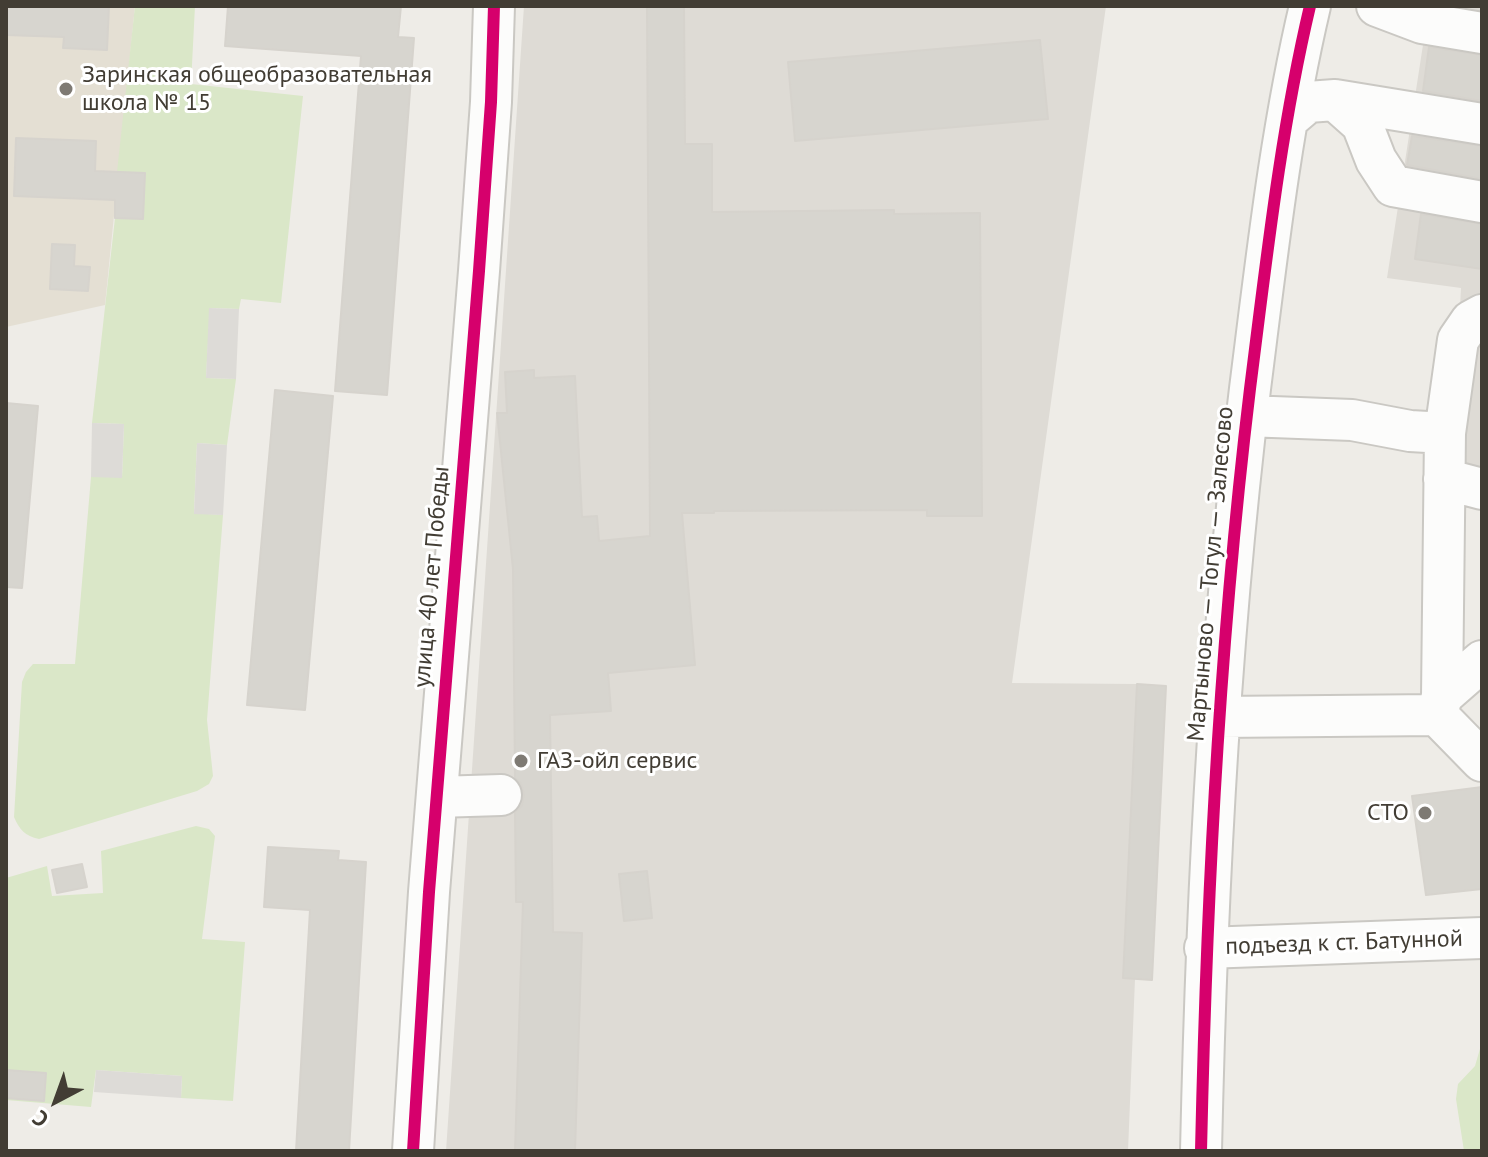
<!DOCTYPE html>
<meta charset="utf-8">
<style>
body{margin:0}
#map{position:relative;width:1488px;height:1157px;overflow:hidden;background:#eeece7;font-family:"PT Sans",sans-serif}
canvas{display:block}
.frame{position:absolute;inset:0;border:8px solid #423d34;pointer-events:none}
.north{position:absolute;left:16px;top:1061px;width:80px;height:80px;-webkit-text-stroke:6px #fff;paint-order:stroke;rotate:221deg;font-size:22px;font-weight:700;line-height:32px;text-align:center;color:#423d34}
.north::after{content:'';display:block;margin:auto;width:28px;height:36px;background:#423d34;clip-path:polygon(50% 0,100% 100%,50% 72%,0 100%)}
</style>
<div id="map">
<canvas width="1488" height="1157"></canvas>
<div class="frame"></div>
<div class="north">С</div>
</div>
<script>
const context = document.querySelector('canvas').getContext('2d');
context.lineJoin = 'round';
function fill(path, color) { context.fillStyle = color; context.fill(path, 'evenodd'); }
function trace(path, color, width, dash) { context.strokeStyle = color; context.lineWidth = width; context.lineCap = dash ? 'butt' : 'round'; context.setLineDash(dash || []); context.stroke(path); }
function label(font, color, halo, rows, align = 'center') {
  context.font = font + ' "PT Sans",sans-serif'; context.lineWidth = 6; context.setLineDash([]); context.textBaseline = 'middle'; context.strokeStyle = halo; context.fillStyle = color; for (const [text, x, y, turn = 0] of rows) {
    context.save(); context.translate(x, y); context.rotate((+turn || 0) * Math.PI / 180); context.textAlign = isNaN(turn) ? turn : align; if (halo) context.strokeText(text, 0, 0); context.fillText(text, 0, 0); context.restore();
  }
}
const industrial = new Path2D(`
 M 524,6 L 1106,6 L 1012,683 L 1137,684 L 1123,978 L 1135,979 L 1128,1151 L 446,1151 Z
 M 1429,6 L 1482,6 L 1482,509 L 1450,505 L 1461,288 L 1387,278 Z`);
const education = new Path2D(`
 M 6,6 L 135,6 L 105,305 L 6,327 Z`);
const green = new Path2D(`
 M 135,6 L 195,6 L 191,84 L 303,96 L 281,303 L 241,299 L 239,309 L 210,308 L 206,378 L 236,379 L 227,445 L 197,443 L 194,513 L 223,515 L 207,720 L 213,776 L 209,784 L 197,791 L 39,839 C 25,836 19,829 14,817 L 22,682 L 26,672 L 33,664 L 75,664 L 91,477 L 122,477 L 124,424 L 92,423 L 115,218 L 143,218 L 145,173 L 117,172 Z
 M 196,826 L 209,829 L 215,836 L 202,939 L 245,942 L 233,1101 L 181,1098 L 182,1076 L 96,1070 L 91,1107 L 6,1100 L 6,878 L 47,866 L 52,896 L 103,893 L 101,851 Z
 M 1482,1042 L 1482,1151 L 1464,1151 L 1456,1099 L 1458,1084 L 1475,1066 Z`);
const parking = new Path2D(`
 M 209,308 L 239,309 L 236,379 L 206,378 Z
 M 92,423 L 124,424 L 122,478 L 91,477 Z
 M 197,443 L 227,445 L 223,515 L 194,514 Z
 M 96,1070 L 182,1076 L 181,1098 L 94,1092 Z`);
const building = new Path2D(`
 M 6,6 L 109,6 L 107,50 L 63,48 L 64,37 L 6,35 Z
 M 228,6 L 401,6 L 398,37 L 414,38 L 387,395 L 335,391 L 361,56 L 225,46 Z
 M 647,6 L 684,6 L 685,144 L 712,144 L 712,212 L 894,210 L 894,214 L 980,213 L 982,516 L 927,516 L 927,510 L 714,511 L 714,513 L 682,513 L 695,665 L 608,673 L 611,711 L 550,715 L 553,932 L 582,933 L 575,1151 L 515,1151 L 523,902 L 516,902 L 515,812 L 522,805 L 524,795 L 521,784 L 515,778 L 513,569 L 497,413 L 507,413 L 505,372 L 534,370 L 534,378 L 575,376 L 582,517 L 597,516 L 599,541 L 650,536 Z
 M 1040,40 L 1048,119 L 795,141 L 788,62 Z
 M 1429,47 L 1482,55 L 1482,101 L 1423,91 Z
 M 1412,136 L 1482,146 L 1482,179 L 1407,165 Z
 M 16,138 L 96,141 L 95,171 L 145,173 L 143,219 L 115,218 L 115,200 L 14,196 Z
 M 1421,214 L 1482,224 L 1482,269 L 1415,259 Z
 M 52,244 L 75,245 L 74,266 L 90,267 L 88,291 L 50,289 Z
 M 275,390 L 333,396 L 305,710 L 247,705 Z
 M 6,403 L 38,406 L 22,588 L 6,587 Z
 M 1137,684 L 1166,686 L 1152,980 L 1123,978 Z
 M 1482,787 L 1482,889 L 1426,895 L 1412,796 Z
 M 268,847 L 339,851 L 338,860 L 366,862 L 349,1151 L 296,1151 L 310,910 L 264,907 Z
 M 82,864 L 87,887 L 57,893 L 52,870 Z
 M 647,871 L 652,918 L 624,921 L 619,874 Z
 M 6,1070 L 46,1073 L 44,1101 L 6,1098 Z`);
const minor = new Path2D(`
 M 1377,6 L 1422,23 L 1482,33
 M 1335,100 L 1362,124 L 1376,160 L 1393,186 L 1482,202
 M 1288,119 L 1308,102 L 1335,100 L 1482,124
 M 1445,433 L 1458,340 L 1471,321 L 1482,315
 M 1444,479 L 1482,489
 M 1442,696 L 1482,661
 M 1437,715 L 1482,761
 M 1219,717 L 1437,715 L 1442,696 L 1445,433 L 1410,431 L 1352,420 L 1246,416
 M 437,797 L 501,795
 M 1205,948 L 1482,938
 M 413,1151 L 429,892 L 479,271 L 491,102 L 494,6
 M 1201,1151 C 1207,880 1221,610 1256,341 C 1270,229 1284,116 1310,6`);
const cycleway = new Path2D(`
 M 413,1151 L 429,892 L 479,271 L 491,102 L 494,6
 M 1201,1151 C 1207,880 1221,610 1256,341 C 1270,229 1284,116 1310,6`);
const markers = [
 [66,89,8,"#7e7a73"],
 [521,761,8,"#7e7a73"],
 [1425,813,8,"#7e7a73"]
];
const poiNames = [
 ["Заринская общеобразовательная",82,75],
 ["школа № 15",82,103],
 ["ГАЗ-ойл сервис",537,761],
 ["СТО",1409,813,"right"]
];
const streetNames = [
 ["Мартыново — Тогул — Залесово",1211,574,-85],
 ["улица 40 лет Победы",432,577,-85],
 ["подъезд к ст. Батунной",1344,943,-2]
];
fill(industrial, '#dedbd5');
fill(education, '#e4dfd3');
fill(green, '#dae7c8');
fill(parking, '#dddbd7');
fill(building, '#d7d5cf');
trace(building, '#d6d3cd', 2);
trace(minor, '#cac8c3', 44);
trace(minor, '#fcfcfb', 40);
trace(cycleway, '#d6006c', 12);
for (const [x, y, r, color] of markers) { const dot = new Path2D(); dot.arc(x, y, r, 0, 2 * Math.PI); context.fillStyle = color; context.fill(dot); trace(dot, '#fff', 3); }
label('24px', '#423d34', '#fff', poiNames, 'left');
label('24px', '#423d34', '#fff', streetNames);
</script>
